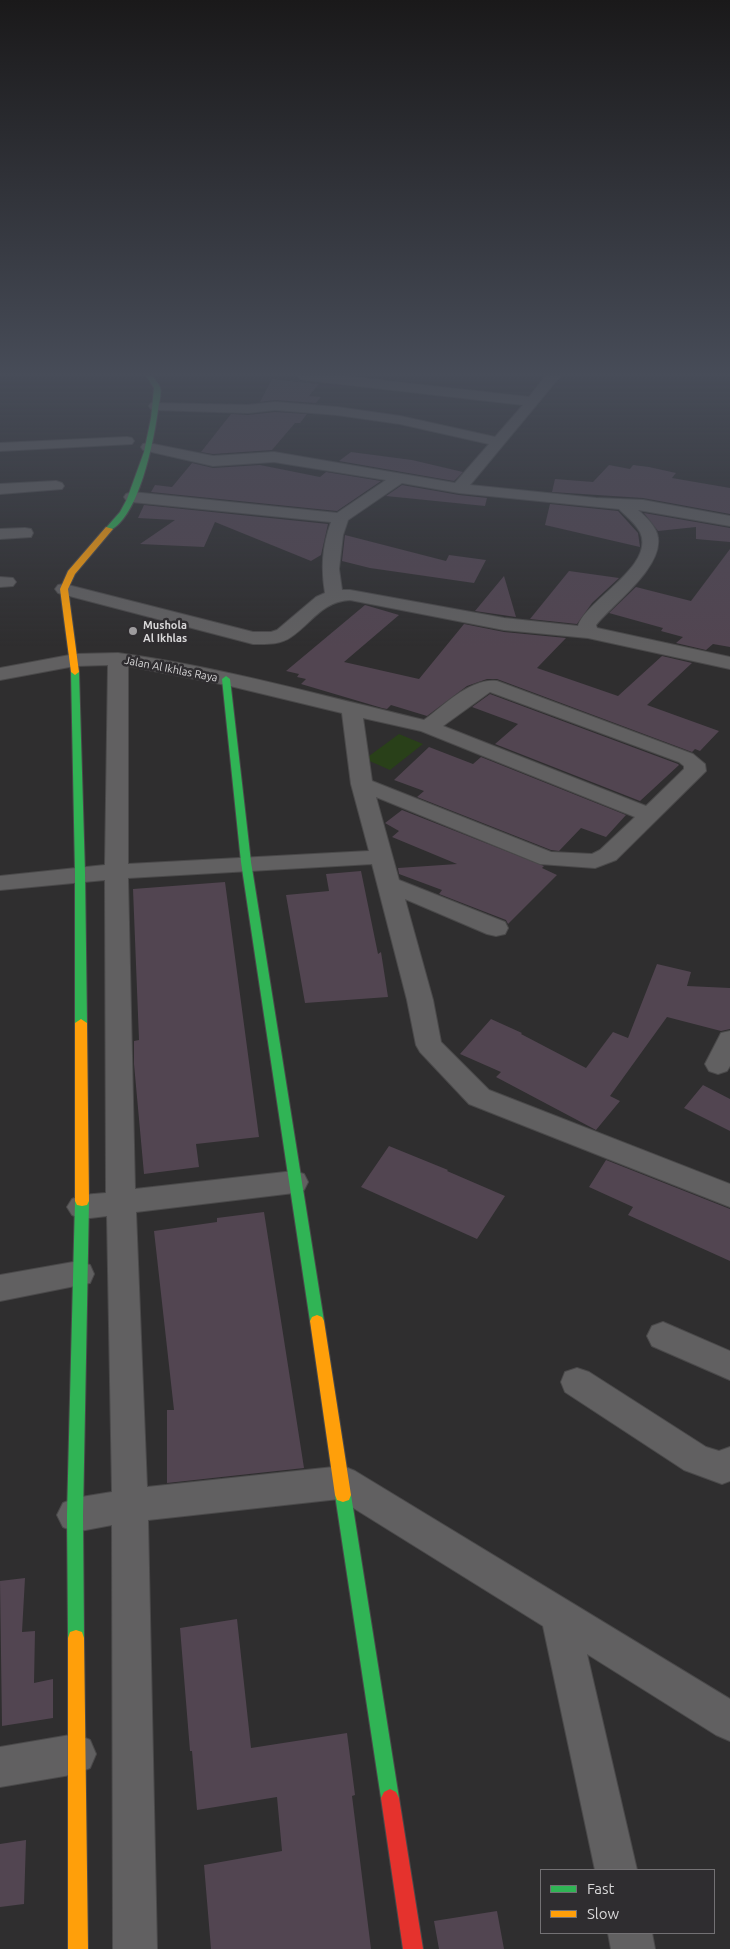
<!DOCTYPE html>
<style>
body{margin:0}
#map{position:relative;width:730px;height:1949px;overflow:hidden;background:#2f2e2f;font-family:Ubuntu,sans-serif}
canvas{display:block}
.legend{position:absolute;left:540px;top:1869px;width:175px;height:65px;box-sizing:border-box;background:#2f2d30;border:1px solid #737174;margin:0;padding:6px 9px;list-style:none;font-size:15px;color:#d9d8d9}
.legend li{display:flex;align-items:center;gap:10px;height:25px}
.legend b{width:25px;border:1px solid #737174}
</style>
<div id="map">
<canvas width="730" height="1949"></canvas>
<ul class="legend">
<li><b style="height:6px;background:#30b455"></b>Fast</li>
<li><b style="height:6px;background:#ff9f0a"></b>Slow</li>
</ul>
</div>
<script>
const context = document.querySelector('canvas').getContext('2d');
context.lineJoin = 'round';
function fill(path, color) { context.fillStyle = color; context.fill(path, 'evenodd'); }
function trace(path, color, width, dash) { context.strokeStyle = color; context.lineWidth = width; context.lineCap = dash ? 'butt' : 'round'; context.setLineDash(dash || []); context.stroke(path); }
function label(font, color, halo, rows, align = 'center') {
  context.font = font + ' Ubuntu,sans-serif'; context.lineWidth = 5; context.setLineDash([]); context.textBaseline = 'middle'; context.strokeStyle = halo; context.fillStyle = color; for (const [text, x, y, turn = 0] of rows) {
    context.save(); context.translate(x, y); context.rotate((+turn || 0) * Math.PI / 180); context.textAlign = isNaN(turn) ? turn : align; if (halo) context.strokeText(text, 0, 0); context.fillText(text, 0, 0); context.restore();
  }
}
const green = new Path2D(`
 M 399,734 L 423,744 L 390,770 L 365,759 Z`);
const building = new Path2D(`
 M 272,379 L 319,384 L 309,396 L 321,397 L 316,403 L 275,400 L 260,402 Z
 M 275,412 L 307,414 L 300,423 L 295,423 L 272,450 L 213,454 L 201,452 L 231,414 L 248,415 Z
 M 351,452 L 412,460 L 463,472 L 454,481 L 339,461 Z
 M 192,463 L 213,468 L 260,465 L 320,477 L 326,472 L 381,481 L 337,511 L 151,492 L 155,485 L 172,487 Z
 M 609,465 L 630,469 L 633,465 L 649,467 L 676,473 L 672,478 L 730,488 L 730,514 L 643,498 L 552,492 L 555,479 L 593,482 Z
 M 402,485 L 459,495 L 487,498 L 485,506 L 386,496 Z
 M 550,504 L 618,511 L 638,533 L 640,547 L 545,525 Z
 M 144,505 L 328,524 L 321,555 L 311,561 L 215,522 L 204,547 L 140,544 L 175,520 L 138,518 Z
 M 644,513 L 730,528 L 730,542 L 696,539 L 696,527 L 658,531 Z
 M 345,535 L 446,561 L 449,555 L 486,560 L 474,583 L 370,568 L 342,561 Z
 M 730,549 L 730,647 L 713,644 L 706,650 L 676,643 L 683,637 L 661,631 L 663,628 L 609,613 L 636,587 L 691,601 Z
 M 569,571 L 619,578 L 592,603 L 577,624 L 530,619 Z
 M 504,576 L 516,617 L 475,611 Z
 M 365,605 L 399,615 L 344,662 L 419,679 L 464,624 L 504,632 L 566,638 L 537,668 L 618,696 L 662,656 L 692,663 L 647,705 L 719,731 L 700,751 L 695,749 L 692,752 L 497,679 L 487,679 L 467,686 L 427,716 L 391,705 L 387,709 L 382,708 L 301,684 L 306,679 L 297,677 L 299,674 L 286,671 Z
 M 490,694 L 678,764 L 679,765 L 640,801 L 495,744 L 518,724 L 472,707 Z
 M 429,747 L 473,764 L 481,757 L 626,815 L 606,837 L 581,828 L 559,851 L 551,850 L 417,797 L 424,791 L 394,780 Z
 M 402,810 L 544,866 L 542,868 L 557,875 L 508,924 L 506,920 L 439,894 L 442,890 L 399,874 L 398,868 L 457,864 L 392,837 L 399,831 L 385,823 Z
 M 361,871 L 378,954 L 381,952 L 388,997 L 305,1003 L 286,895 L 329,891 L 326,874 Z
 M 225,882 L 259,1137 L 196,1144 L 199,1167 L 144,1174 L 134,1064 L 134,1041 L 139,1040 L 133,889 Z
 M 657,964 L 691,972 L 687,986 L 730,988 L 730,1029 L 721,1031 L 667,1017 L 610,1096 L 620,1101 L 596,1130 L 496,1077 L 501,1072 L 460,1054 L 491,1019 L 522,1033 L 521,1034 L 586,1068 L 613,1032 L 628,1038 Z
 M 703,1085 L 730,1099 L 730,1131 L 684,1108 Z
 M 389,1146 L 448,1170 L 447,1171 L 505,1196 L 477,1239 L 361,1187 Z
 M 606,1160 L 730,1209 L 730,1261 L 628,1215 L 633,1207 L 589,1187 Z
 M 264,1212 L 304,1468 L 167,1483 L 167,1410 L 174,1410 L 154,1231 L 217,1222 L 217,1218 Z
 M 25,1578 L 22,1632 L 35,1631 L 34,1683 L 53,1679 L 53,1718 L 2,1726 L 0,1581 Z
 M 237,1619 L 251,1748 L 347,1733 L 355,1795 L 352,1796 L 371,1949 L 211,1949 L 204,1865 L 282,1851 L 277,1797 L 197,1810 L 192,1751 L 190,1751 L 180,1628 Z
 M 26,1840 L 24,1904 L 0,1907 L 0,1844 Z
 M 497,1911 L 504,1949 L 439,1949 L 434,1921 Z`);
const street = new Path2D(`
 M 299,374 L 325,374 L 529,397 L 547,374 L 562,374 L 470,485 L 596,498 L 643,500 L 730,516 L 730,526 L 638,510 C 646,517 657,527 658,538 C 662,568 614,603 596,625 L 597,628 L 730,657 L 730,669 L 588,638 L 504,630 L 350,600 C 321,602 313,622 291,637 C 280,645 266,644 253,644 L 58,593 L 55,589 L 58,585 L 64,584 L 253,632 L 271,632 L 277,630 L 316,597 L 325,593 C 321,568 322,547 331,522 L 132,502 L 126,500 L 124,497 L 126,494 L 132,492 L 337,513 L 386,480 L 274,462 L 213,466 L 143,450 L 141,447 L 143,444 L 148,443 L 213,456 L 274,452 L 455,483 L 489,444 L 400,424 L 337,415 L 275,410 L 248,413 L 156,410 L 151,409 L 149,406 L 151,403 L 248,405 L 275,402 L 337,407 L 400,416 L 495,437 L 523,405 L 305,380 L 300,379 L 298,376 ZM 402,483 L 459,493 L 619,509 C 626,516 635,523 640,532 C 656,566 587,599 578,626 L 504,618 L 350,590 L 342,590 L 339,569 L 343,535 L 348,520 Z
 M 127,437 L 132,438 L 134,441 L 132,444 L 0,451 L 0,443 Z
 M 56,481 L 62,483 L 64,486 L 62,489 L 0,494 L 0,484 Z
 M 25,528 L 31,529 L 33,533 L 31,537 L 0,539 L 0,529 Z
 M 0,577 L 13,578 L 16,582 L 13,586 L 0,587 Z
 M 118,653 C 221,667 323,696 424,720 C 445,705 470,678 497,681 L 693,754 L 705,764 L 706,771 L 702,775 L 616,860 L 595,868 L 540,864 L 376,797 L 399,880 L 505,922 L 508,928 L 505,934 L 496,936 L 487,934 L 405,899 L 433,1000 L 441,1042 L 489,1090 L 730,1184 L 730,1207 L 469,1104 L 420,1052 L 416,1045 L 407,1000 L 372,864 L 128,878 L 135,1189 L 294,1171 L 304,1174 L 308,1182 L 304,1190 L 294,1193 L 136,1212 L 147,1487 L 343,1466 L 355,1471 L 730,1699 L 730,1741 L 716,1735 L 587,1654 L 637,1870 L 595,1870 L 543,1626 L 339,1499 L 148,1520 L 157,1949 L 113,1949 L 112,1525 L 75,1532 L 63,1527 L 57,1515 L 63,1503 L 75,1498 L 112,1492 L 107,1216 L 82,1219 L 72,1215 L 67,1207 L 72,1199 L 82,1195 L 106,1193 L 105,880 L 0,890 L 0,876 L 105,865 L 108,665 L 75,666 L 0,680 L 0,668 L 75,654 ZM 128,666 L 226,685 L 342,713 L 351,784 L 369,851 L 128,864 ZM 490,692 L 679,762 L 684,766 L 684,769 L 646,806 L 443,726 ZM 363,718 L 421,731 L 635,817 L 600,850 L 592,854 L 551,852 L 372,781 Z
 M 730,1031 L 730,1066 L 727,1071 L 718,1074 L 709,1071 L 705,1064 L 721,1033 Z
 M 79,1261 L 90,1265 L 94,1274 L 90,1283 L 0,1301 L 0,1275 Z
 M 663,1322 L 730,1351 L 730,1380 L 652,1346 L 647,1336 L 652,1326 Z
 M 577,1368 L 589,1372 L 706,1447 L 719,1451 L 730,1447 L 730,1481 L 722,1484 L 684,1470 L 565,1392 L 561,1382 L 565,1372 Z
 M 76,1734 L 90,1740 L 96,1754 L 90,1768 L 76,1774 L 0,1787 L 0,1747 Z
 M 608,1933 L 652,1933 L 655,1949 L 611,1949 Z`);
const fast = new Path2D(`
 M 145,374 L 151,374 C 154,378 158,383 160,387 C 162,393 159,403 158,410 C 154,440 139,518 109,531 L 105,529 L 120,512 L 127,499 L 144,452 L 151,418 L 154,388 Z
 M 75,669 L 79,672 L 85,873 L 87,1023 L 81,1027 L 75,1023 L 75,873 L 71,672 Z
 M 226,676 L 230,679 L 251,862 L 324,1321 L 322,1325 L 317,1327 L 312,1325 L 310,1321 L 241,862 L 222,679 Z
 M 82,1196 L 87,1197 L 89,1201 L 83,1515 L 84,1638 L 82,1644 L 76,1646 L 70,1644 L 68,1638 L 67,1515 L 75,1201 L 77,1197 Z
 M 343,1488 L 349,1490 L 351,1495 L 399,1798 L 396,1804 L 390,1807 L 384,1804 L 381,1798 L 335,1495 L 337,1490 Z`);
const slow = new Path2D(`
 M 106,527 L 113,529 L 75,574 L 68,589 L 79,672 L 75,675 L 71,672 L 60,589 L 68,571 Z
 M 81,1019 L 87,1023 L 89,1201 L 87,1205 L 82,1206 L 77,1205 L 75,1201 L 75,1023 Z
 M 317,1315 L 322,1317 L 324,1321 L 351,1495 L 349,1500 L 343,1502 L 337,1500 L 335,1495 L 310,1321 L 312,1317 Z
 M 76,1630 L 82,1632 L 84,1638 L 88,1949 L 68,1949 L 68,1638 L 70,1632 Z`);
const jam = new Path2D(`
 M 390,1789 L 396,1792 L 399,1798 L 423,1949 L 403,1949 L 381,1798 L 384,1792 Z`);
const markers = [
 [133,631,5,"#9e9c9e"]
];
const farPoinames = [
 ["Mushola",143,625],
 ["Al Ikhlas",143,638]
];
const farStreetnames = [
 ["Jalan Al Ikhlas Raya",171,669,11]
];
fill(green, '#294019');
fill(building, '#524551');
trace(street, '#4a494a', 2);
trace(fast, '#4a494a', 2);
trace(slow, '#4a494a', 2);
trace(jam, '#4a494a', 2);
fill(street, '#616061');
fill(fast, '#30b455');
fill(slow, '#ff9f0a');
fill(jam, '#e5322d');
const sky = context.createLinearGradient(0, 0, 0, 647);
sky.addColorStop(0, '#1a191a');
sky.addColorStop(0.58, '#474c58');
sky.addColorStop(1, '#474c5800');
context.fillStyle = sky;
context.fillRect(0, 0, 730, 647);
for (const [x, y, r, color] of markers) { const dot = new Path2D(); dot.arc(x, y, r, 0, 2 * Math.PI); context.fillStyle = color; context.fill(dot); trace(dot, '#2f2d30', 2); }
label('bold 11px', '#d9d8d9', '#2f2d30', farPoinames, 'left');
label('11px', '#d9d8d9', '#2f2d30', farStreetnames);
</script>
